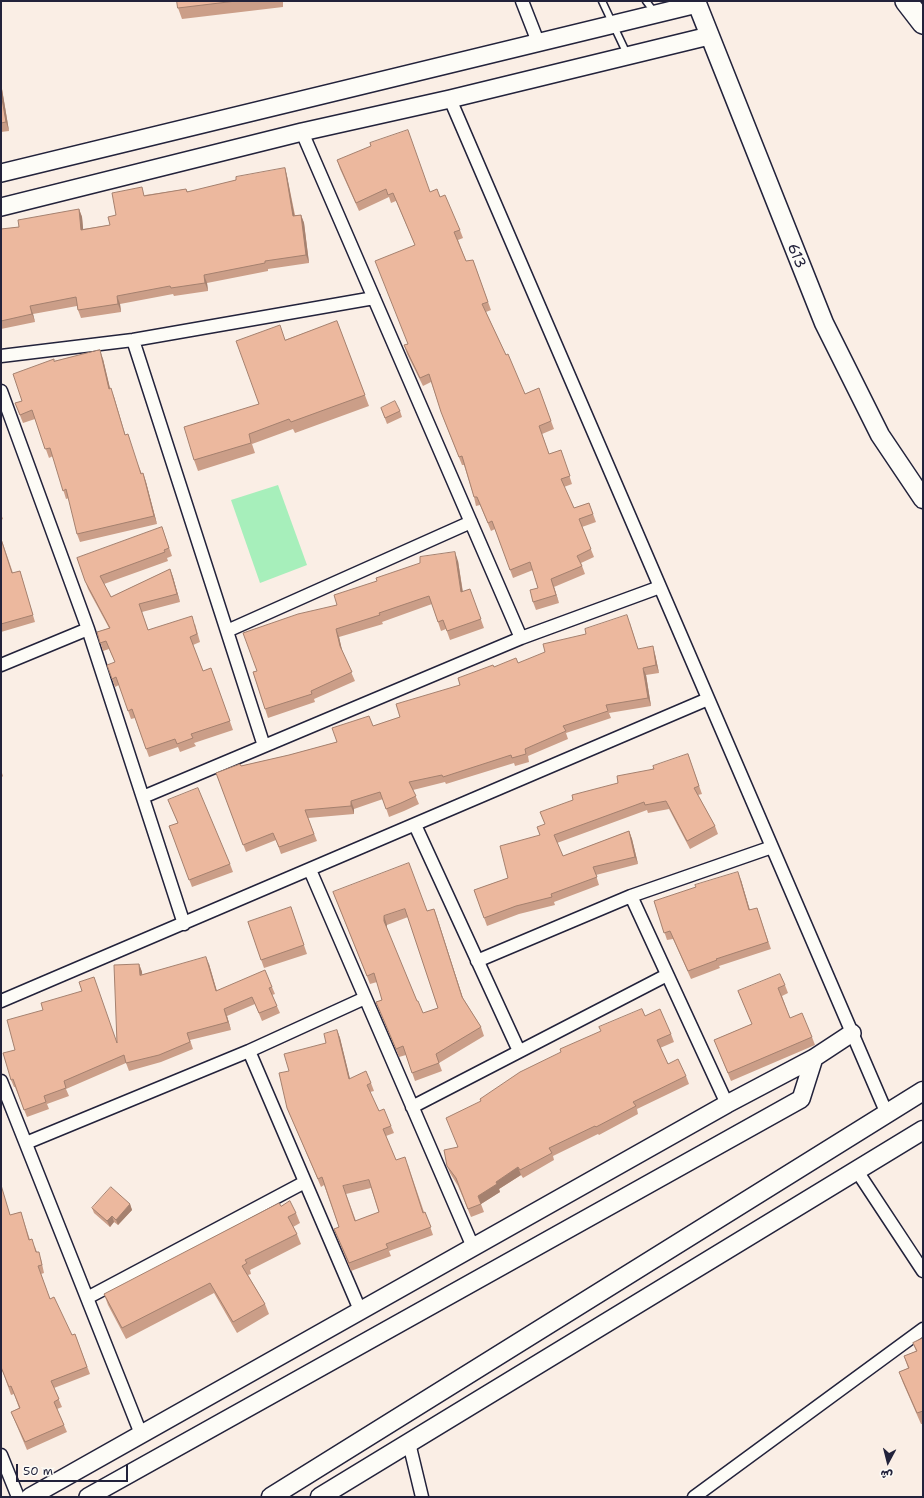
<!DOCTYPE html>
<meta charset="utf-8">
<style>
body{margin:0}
#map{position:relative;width:924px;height:1498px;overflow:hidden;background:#faeee5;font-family:"Shantell Sans","Playpen Sans Arabic",sans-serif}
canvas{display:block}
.frame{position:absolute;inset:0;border:2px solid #22223b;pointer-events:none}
.north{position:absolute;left:868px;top:1442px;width:40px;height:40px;-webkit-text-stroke:3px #fdfcf7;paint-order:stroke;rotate:187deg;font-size:11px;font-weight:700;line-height:16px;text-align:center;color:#22223b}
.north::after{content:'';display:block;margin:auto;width:14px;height:18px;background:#22223b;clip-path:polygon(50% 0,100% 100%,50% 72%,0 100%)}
.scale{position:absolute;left:16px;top:1464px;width:112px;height:18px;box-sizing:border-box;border:2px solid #22223b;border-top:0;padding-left:5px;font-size:12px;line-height:14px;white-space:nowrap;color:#22223b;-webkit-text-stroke:3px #fdfcf7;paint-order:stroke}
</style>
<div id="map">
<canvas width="924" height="1498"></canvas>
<div class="frame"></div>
<div class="north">ش</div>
<div class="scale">50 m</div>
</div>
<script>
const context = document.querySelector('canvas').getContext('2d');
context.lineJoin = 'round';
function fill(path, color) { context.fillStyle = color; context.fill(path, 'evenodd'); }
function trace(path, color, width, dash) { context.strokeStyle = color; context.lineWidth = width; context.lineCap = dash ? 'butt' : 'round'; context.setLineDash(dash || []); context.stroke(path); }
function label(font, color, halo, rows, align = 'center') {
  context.font = font + ' "Shantell Sans",sans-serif'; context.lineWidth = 3.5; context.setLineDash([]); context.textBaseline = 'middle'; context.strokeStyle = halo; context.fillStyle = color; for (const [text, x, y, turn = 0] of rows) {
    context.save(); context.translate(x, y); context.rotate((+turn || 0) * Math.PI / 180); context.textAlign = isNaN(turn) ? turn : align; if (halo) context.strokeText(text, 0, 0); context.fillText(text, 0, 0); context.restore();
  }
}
const green = new Path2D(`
 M 278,485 L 307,565 L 260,583 L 231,500 Z`);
const lane = new Path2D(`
 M 602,1 L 627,54
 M 646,1 L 655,13`);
const street = new Path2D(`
 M 522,1 L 538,42
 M 450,99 L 887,1114
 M 302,132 L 521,638
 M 133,340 L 264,746
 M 1,356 L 133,340 L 374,298
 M 1,391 L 88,629 L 184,924
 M 227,631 L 471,522
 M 1,665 L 88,629
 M 143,797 L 521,638 L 660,587
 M 415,825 L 519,1051
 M 310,870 L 473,1247
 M 631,896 L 727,1104
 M 477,961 L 631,896 L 772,847
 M 1,1001 L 708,699
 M 249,1051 L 360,1310
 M 1,1081 L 141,1434
 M 412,1107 L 667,975
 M 26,1143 L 249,1051 L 365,998
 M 857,1171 L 923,1271
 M 87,1298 L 305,1182
 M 409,1443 L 422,1497
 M 1,1455 L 18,1497
 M 694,1497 L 923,1329`);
const secondary = new Path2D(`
 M 1,173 L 697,4
 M 1,207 L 302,132 L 450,99 L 709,36
 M 30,1497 L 727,1104 L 814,1058 L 852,1033
 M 88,1497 L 801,1099 L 814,1058`);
const primary = new Path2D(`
 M 696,1 L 824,323 L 880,435 L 923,499
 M 271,1497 L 923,1091
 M 320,1497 L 923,1130`);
const highway = new Path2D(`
 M 906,1 L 923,23`);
const wall = new Path2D(`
 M 177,1 L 283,1 L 283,7 L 182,19 L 178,8 Z
 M 1,83 L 9,131 L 1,132 Z
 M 337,160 L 430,192 L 440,197 L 460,230 L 463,238 L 458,240 L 466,261 L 473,260 L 491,310 L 486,312 L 506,355 L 525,394 L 539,388 L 554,429 L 542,434 L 549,454 L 561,450 L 572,484 L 564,487 L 574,508 L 589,503 L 596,522 L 582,527 L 594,557 L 581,563 L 585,574 L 554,587 L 559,603 L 536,610 L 533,602 L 538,588 L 533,570 L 513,578 L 495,529 L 491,531 L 480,505 L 476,506 L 474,497 L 464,465 L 462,465 L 444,420 L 431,382 L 423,386 L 407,354 L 404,345 L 408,344 L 415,245 L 396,201 L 391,203 L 389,197 L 359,211 L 340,169 Z
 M 285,168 L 287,176 L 295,215 L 301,215 L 304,223 L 309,263 L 268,269 L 268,271 L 207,283 L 208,291 L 174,296 L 173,294 L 120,304 L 121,312 L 81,318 L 78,310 L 77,306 L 33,314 L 35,322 L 1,329 L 1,229 L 19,227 L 79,209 L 82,217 L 83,229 L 110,225 L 116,215 L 145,195 L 186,189 L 188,192 Z
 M 337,321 L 369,406 L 295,433 L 293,429 L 252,444 L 255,453 L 198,471 L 194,460 L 259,404 L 285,340 Z
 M 103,359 L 110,388 L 114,397 L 125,435 L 142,474 L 143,473 L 146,482 L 157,524 L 80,542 L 77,534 L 69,498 L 66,499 L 53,456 L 49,458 L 35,419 L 23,423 L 15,403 L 22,401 L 54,361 Z
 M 381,408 L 400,411 L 402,417 L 387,424 Z
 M 1,514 L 3,519 L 1,520 Z
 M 162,527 L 172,556 L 167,558 L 168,561 L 104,584 L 111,597 L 170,569 L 173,577 L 180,602 L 142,612 L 148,630 L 195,624 L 200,642 L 193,645 L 203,671 L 211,668 L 233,730 L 194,743 L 196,746 L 180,752 L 178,747 L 149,757 L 135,718 L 131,719 L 119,685 L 115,687 L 112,679 L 115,662 L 109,649 L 103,651 L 97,632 L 109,628 L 88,589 L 77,558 Z
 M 1,538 L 13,573 L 20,571 L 35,622 L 1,632 Z
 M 458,561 L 463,592 L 470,589 L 484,628 L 450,640 L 446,629 L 441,631 L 432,604 L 382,622 L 383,624 L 339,637 L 342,651 L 355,681 L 314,699 L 315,702 L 268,718 L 253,672 L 257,671 L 337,605 Z
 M 630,623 L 638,649 L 655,654 L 659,673 L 646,675 L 651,706 L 609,713 L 611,718 L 566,733 L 568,739 L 528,756 L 529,762 L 515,766 L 514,763 L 446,784 L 445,782 L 413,790 L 419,804 L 404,811 L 389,817 L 383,799 L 354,809 L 354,814 L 308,818 L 317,841 L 281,854 L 276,840 L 246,852 L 216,773 L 241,766 L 289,755 L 337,742 L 373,726 L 400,717 L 460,685 L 494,667 L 518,663 Z
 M 688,754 L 702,794 L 698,795 L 715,826 L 718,834 L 690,849 L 669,809 L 648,813 L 647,810 L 557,843 L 563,856 L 629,831 L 632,839 L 638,864 L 596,875 L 599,885 L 554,902 L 555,905 L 519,914 L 487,926 L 474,890 L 508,878 L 540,835 L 545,824 L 618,783 Z
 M 1,770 L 3,776 L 1,778 Z
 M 168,800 L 230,864 L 233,872 L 192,887 L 169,826 L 178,823 Z
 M 741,880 L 750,910 L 757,908 L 771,949 L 719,966 L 720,968 L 691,979 L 673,939 L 667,940 L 654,901 Z
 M 333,892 L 427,911 L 434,909 L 463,998 L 481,1027 L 484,1036 L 439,1063 L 442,1071 L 415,1081 L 406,1055 L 399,1057 L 376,1002 L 382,1000 L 377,982 L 370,984 ZM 408,917 L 438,1008 L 423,1013 L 417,1001 L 387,929 L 387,925 Z
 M 291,907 L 307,954 L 264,968 L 248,922 Z
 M 139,964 L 142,972 L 142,975 L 209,964 L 217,991 L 272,987 L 275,994 L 272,995 L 280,1013 L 262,1021 L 255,1004 L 227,1016 L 231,1030 L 190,1040 L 193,1049 L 161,1062 L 129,1071 L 126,1063 L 66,1089 L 69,1096 L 47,1104 L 49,1109 L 27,1117 L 15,1087 L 14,1087 L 11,1080 L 117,1043 Z
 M 785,985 L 788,993 L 782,996 L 790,1018 L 812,1037 L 815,1045 L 731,1081 L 714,1040 L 752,1024 L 738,991 Z
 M 645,1016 L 671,1034 L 674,1042 L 660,1048 L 668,1064 L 686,1076 L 689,1084 L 637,1109 L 638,1114 L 599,1135 L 598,1134 L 553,1156 L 554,1160 L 523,1178 L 521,1175 L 499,1189 L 500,1192 L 481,1204 L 484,1212 L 471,1217 L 458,1186 L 450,1173 L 447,1166 L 481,1102 L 480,1099 Z
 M 337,1030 L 340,1038 L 350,1079 L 371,1083 L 374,1091 L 370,1092 L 379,1111 L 391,1126 L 394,1133 L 386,1136 L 396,1160 L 408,1165 L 424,1212 L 425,1212 L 433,1235 L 389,1251 L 391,1256 L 351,1271 L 334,1229 L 339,1227 L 324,1185 L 321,1187 L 287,1108 L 289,1071 L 326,1043 ZM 371,1188 L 379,1212 L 356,1221 L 346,1194 Z
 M 130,1204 L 132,1210 L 118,1225 L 114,1222 L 110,1227 L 94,1213 L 92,1208 Z
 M 281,1206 L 296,1213 L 300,1223 L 293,1227 L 297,1234 L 301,1244 L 250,1270 L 251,1274 L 248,1275 L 265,1304 L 269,1314 L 237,1333 L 214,1293 L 126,1339 L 108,1305 L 104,1294 Z
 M 21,1212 L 30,1240 L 35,1247 L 37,1252 L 41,1259 L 44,1273 L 41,1274 L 50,1299 L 72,1335 L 75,1334 L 90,1374 L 54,1388 L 62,1407 L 57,1409 L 67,1432 L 27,1450 L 11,1412 L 19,1408 L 14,1394 L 11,1395 L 1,1367 L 10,1215 Z
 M 923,1338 L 923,1424 L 921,1424 L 903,1383 L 899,1372 L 908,1368 L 904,1356 L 916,1351 L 913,1343 Z`);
const shadedWall = new Path2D(`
 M 1,83 L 9,131 L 6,122 L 1,93 Z
 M 285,168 L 287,176 L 296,224 L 293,216 Z
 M 79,209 L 82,217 L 84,238 L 81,230 Z
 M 301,215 L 304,223 L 309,263 L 306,255 Z
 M 204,275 L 207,283 L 208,291 L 205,283 Z
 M 117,296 L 120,304 L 121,312 L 118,304 Z
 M 30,306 L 33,314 L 35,322 L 32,314 Z
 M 100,350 L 103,359 L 112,397 L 109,389 Z
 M 111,388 L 114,397 L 128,444 L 125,435 Z
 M 143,473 L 146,482 L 157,524 L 154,516 Z
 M 455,552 L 458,561 L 464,601 L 461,592 Z
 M 170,569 L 173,577 L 180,602 L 177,594 Z
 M 551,579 L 554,587 L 559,603 L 556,595 Z
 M 336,629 L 339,637 L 343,654 L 340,646 Z
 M 653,646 L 655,654 L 659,673 L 656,665 Z
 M 643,668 L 646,675 L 651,706 L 648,698 Z
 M 351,801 L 354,809 L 354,814 L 351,806 Z
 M 629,831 L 632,839 L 638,864 L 635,857 Z
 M 738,872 L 741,880 L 752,918 L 749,910 Z
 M 434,909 L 437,917 L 465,1005 L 462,997 Z
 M 384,916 L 387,925 L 387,930 L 384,921 Z
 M 206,957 L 209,964 L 219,999 L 216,991 Z
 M 139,964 L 142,972 L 143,983 L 140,975 Z
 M 224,1009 L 227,1016 L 231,1030 L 228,1022 Z
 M 337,1030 L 340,1038 L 352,1087 L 349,1079 Z
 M 518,1167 L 521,1175 L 499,1189 L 500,1192 L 481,1204 L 478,1196 L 496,1182 Z
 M 130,1204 L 132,1210 L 118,1225 L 116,1220 Z
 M 112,1216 L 114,1222 L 110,1227 L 107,1221 Z`);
const building = new Path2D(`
 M 177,1 L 236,1 L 178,8 Z
 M 1,93 L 6,122 L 1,123 Z
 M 408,130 L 430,192 L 437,189 L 440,197 L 445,195 L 460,230 L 454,232 L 466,261 L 473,260 L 488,302 L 482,304 L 506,355 L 508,354 L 525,394 L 539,388 L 551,421 L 539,426 L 549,454 L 561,450 L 570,476 L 561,479 L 574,508 L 589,503 L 593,514 L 579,519 L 591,549 L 577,556 L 582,566 L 551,579 L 556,595 L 533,602 L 530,590 L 538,588 L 530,562 L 510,570 L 492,521 L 488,523 L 477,497 L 474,497 L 462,456 L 459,457 L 441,412 L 429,374 L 420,378 L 404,345 L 408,344 L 375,261 L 415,245 L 393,193 L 388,195 L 386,189 L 356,203 L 337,160 L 371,146 L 370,143 Z
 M 285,168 L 293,216 L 301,215 L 306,255 L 265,261 L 265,263 L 204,275 L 205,283 L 171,288 L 170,286 L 117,296 L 118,304 L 78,310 L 76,297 L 30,306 L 32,314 L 1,321 L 1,229 L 19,227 L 18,220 L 79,209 L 81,230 L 110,225 L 108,217 L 116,215 L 112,193 L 142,187 L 144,196 L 186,189 L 187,192 L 236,180 L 236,177 Z
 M 337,321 L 365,395 L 291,422 L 289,419 L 249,434 L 251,443 L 194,460 L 184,427 L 259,404 L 236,341 L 280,325 L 285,340 Z
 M 100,350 L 109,389 L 111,388 L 125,435 L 128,434 L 141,474 L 143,473 L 154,516 L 77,534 L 66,489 L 63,491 L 50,448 L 45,449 L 32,410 L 20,415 L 15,403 L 22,401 L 13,374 L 54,359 L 54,361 Z
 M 395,401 L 400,411 L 385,418 L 381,408 Z
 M 162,527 L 169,548 L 164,550 L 165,552 L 100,576 L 111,597 L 170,569 L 177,594 L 139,604 L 148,630 L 192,616 L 197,634 L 190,637 L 203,671 L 211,668 L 230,721 L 191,734 L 193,738 L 177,744 L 175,739 L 146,749 L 132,709 L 128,711 L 116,677 L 112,679 L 107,665 L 115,662 L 106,641 L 100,643 L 97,632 L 110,628 L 85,581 L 77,558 Z
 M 1,539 L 12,573 L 20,571 L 33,615 L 1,624 Z
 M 455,552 L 461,592 L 470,589 L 481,619 L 447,631 L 443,620 L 438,622 L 429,596 L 379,613 L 380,615 L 336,629 L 340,646 L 352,672 L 311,691 L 312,694 L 265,709 L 253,672 L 257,671 L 243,633 L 298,614 L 337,605 L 334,595 L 377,581 L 376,578 L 420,563 L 420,557 Z
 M 627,615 L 638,649 L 653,646 L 656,665 L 643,668 L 648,698 L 606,705 L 608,711 L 563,726 L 566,731 L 525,749 L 526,754 L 512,758 L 511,755 L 443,777 L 442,775 L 409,782 L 416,796 L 401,803 L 386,809 L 380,792 L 351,801 L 351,806 L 305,810 L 314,834 L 279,847 L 273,833 L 243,845 L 216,773 L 240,764 L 241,766 L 289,755 L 337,742 L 332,728 L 369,716 L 373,726 L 400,717 L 396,704 L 460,685 L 458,678 L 493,665 L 494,667 L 516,658 L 518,663 L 545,652 L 543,644 L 586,634 L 585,629 Z
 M 688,754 L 699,786 L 694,788 L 715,826 L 687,841 L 666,801 L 645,805 L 644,802 L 554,835 L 563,856 L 629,831 L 635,857 L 593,867 L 597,877 L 551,894 L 552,897 L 516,906 L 484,918 L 474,890 L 508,878 L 500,846 L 540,835 L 537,827 L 545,824 L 540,812 L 573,800 L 572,795 L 618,783 L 617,776 L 654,769 L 653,766 Z
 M 198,788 L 230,864 L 189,880 L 169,826 L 178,823 L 168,800 Z
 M 409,863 L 427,911 L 434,909 L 462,997 L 481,1027 L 436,1054 L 439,1063 L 412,1073 L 403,1046 L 396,1049 L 376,1002 L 382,1000 L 374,973 L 367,976 L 333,892 ZM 405,909 L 438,1008 L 423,1013 L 418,1001 L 417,1001 L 384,921 L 384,916 Z
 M 738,872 L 749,910 L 757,908 L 768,942 L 716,959 L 717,960 L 688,971 L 670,931 L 664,933 L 654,901 L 696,887 L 695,885 Z
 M 291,907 L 304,945 L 261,960 L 248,922 Z
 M 206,957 L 216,991 L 265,970 L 272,987 L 269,988 L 277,1006 L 259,1013 L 252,997 L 224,1009 L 228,1022 L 187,1033 L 190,1042 L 159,1055 L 126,1063 L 124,1055 L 64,1081 L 66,1088 L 44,1096 L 46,1102 L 24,1110 L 13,1079 L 11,1080 L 3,1053 L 15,1050 L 7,1020 L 43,1010 L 41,1003 L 82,991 L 79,982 L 94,977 L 117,1043 L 114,965 L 139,964 L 140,975 Z
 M 780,974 L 785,985 L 778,988 L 790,1018 L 802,1013 L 812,1037 L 728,1073 L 714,1040 L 752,1024 L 738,991 Z
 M 642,1009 L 645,1016 L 660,1009 L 671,1034 L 657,1040 L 668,1064 L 678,1059 L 686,1076 L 633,1102 L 636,1106 L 596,1127 L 595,1126 L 549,1148 L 552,1153 L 520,1170 L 518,1167 L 496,1182 L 497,1184 L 478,1196 L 481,1204 L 468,1209 L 456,1178 L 447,1166 L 444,1150 L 458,1147 L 446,1118 L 481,1101 L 480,1099 L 520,1072 L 561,1052 L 560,1049 L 601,1031 L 599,1027 Z
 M 337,1030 L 349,1079 L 366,1071 L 371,1083 L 367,1085 L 379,1111 L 384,1109 L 391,1126 L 383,1129 L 396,1160 L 405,1157 L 423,1213 L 425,1212 L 431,1227 L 386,1244 L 388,1248 L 349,1263 L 334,1229 L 339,1227 L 322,1177 L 318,1179 L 287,1108 L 279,1073 L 289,1071 L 284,1054 L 326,1043 L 324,1034 ZM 369,1180 L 379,1212 L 355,1221 L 343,1186 Z
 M 1,1185 L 10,1215 L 21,1212 L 29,1240 L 32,1239 L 36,1252 L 39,1252 L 42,1265 L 38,1266 L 50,1299 L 54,1297 L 72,1335 L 75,1334 L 87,1367 L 51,1381 L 59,1399 L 54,1402 L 64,1425 L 25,1442 L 11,1412 L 20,1408 L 11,1386 L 9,1387 L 1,1367 Z
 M 111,1187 L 130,1204 L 116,1220 L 112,1216 L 107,1221 L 92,1208 Z
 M 290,1201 L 296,1213 L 288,1217 L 297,1234 L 245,1260 L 247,1263 L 242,1266 L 265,1304 L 233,1322 L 210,1283 L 122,1328 L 104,1294 L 279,1203 L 281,1206 Z
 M 923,1338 L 923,1411 L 917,1413 L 899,1372 L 909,1368 L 904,1356 L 917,1351 L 913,1343 Z`);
const streetNames = [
 ["613",796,256,68]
];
fill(green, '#a7efbb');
trace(lane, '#22223b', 9);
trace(street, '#22223b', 15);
trace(secondary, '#22223b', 20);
trace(primary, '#22223b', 21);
trace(highway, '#22223b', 24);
trace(lane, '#fdfcf7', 6);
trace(street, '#fdfcf7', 12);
trace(secondary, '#fdfcf7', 17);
trace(primary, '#fdfcf7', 18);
trace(highway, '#fdfcf7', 21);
fill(wall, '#cb9e88');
fill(shadedWall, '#a5816f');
fill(building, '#ecb89e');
trace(building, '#a5816f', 1);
label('15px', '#22223b', '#fdfcf7', streetNames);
</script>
